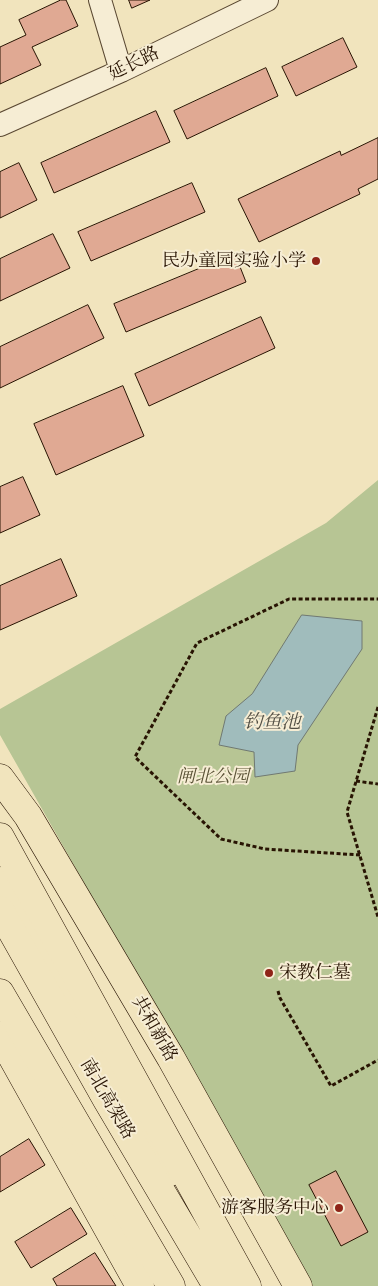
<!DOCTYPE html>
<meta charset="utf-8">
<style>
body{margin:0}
canvas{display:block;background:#f1e4bd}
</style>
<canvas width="378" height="1286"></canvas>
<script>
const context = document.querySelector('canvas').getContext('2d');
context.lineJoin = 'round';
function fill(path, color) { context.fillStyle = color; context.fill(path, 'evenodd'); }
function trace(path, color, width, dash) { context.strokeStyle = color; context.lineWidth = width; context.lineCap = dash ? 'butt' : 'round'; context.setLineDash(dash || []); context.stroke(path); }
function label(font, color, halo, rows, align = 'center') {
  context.font = font + ' "Old Standard TT","Noto Serif SC",serif'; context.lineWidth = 4; context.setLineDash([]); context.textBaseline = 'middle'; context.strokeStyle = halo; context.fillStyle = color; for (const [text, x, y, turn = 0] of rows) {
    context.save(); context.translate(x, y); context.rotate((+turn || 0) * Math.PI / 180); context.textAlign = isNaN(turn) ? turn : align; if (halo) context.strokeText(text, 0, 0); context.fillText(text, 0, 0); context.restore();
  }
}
const green = new Path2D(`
 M 378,480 L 378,1286 L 313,1286 L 0,735 L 0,709 L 326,523 Z`);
const water = new Path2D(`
 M 302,615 L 362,621 L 362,649 L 298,745 L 295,771 L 255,777 L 254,752 L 219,745 L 226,716 L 252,694 Z`);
const building = new Path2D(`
 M 61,0 L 66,0 L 78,26 L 32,47 L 41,65 L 0,84 L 0,47 L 26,35 L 19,20 Z
 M 129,0 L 150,0 L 132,8 Z
 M 343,38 L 357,67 L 296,96 L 282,67 Z
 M 266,68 L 278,96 L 187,139 L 174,111 Z
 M 156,111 L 170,142 L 54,193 L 41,163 Z
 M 378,138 L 378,179 L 358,189 L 360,194 L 259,242 L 238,199 L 340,151 L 341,155 Z
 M 19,163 L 37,200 L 0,218 L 0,172 Z
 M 192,183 L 205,212 L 91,261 L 78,232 Z
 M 53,234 L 70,268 L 0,301 L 0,259 Z
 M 235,254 L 246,282 L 126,332 L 114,304 Z
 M 88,305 L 104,338 L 0,388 L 0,347 Z
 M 261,317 L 275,348 L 149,406 L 135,374 Z
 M 123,386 L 144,436 L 56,475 L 34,424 Z
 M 23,477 L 40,515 L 0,533 L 0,487 Z
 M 61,559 L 77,596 L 0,630 L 0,586 Z
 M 29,1139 L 45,1165 L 0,1192 L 0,1157 Z
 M 336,1171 L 368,1232 L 341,1246 L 309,1185 Z
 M 71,1208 L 87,1234 L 31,1268 L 15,1242 Z
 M 95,1253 L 116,1286 L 57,1286 L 53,1279 Z`);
const path = new Path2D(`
 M 378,707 L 347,812 L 378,917
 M 356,781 L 378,784
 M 360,855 L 265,849 L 221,839 L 135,757 L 197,643 L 289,599 L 378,599
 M 278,991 L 280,998 L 331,1086 L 378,1060`);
const minor = new Path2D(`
 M 100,0 L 121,71
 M 0,125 L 121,71 L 267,0`);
const major = new Path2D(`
 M 0,778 L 28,816 L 171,1058 L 298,1286
 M 0,881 L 170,1172
 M 0,1035 L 140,1286`);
const highway = new Path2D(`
 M 0,837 L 247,1286
 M 0,910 L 107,1100 L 217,1286
 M 0,993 L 171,1286`);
const markers = [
 [316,261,5,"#8f2418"],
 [269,973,5,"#8f2418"],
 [339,1208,5,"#8f2418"]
];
const streetNames = [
 ["延长路",134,64,-26],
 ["共和新路",154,1029,60],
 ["南北高架路",107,1099,60]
];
const poiNames = [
 ["民办童园实验小学",306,261],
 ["宋教仁墓",279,973,"left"],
 ["游客服务中心",329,1208]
];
const parkNames = [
 ["闸北公园",213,777]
];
const waterNames = [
 ["钓鱼池",272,723]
];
fill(green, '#b7c594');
fill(water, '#a0bcbc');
trace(water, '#707972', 1);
fill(building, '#e0a993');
trace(building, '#281403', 1);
trace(minor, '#5a4832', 24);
trace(major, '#281403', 29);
trace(highway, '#281403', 29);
trace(path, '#281403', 3, [4, 2.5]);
trace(minor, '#f6edd4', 22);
trace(major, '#f1e4bd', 28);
trace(highway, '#f1e4bd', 28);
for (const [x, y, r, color] of markers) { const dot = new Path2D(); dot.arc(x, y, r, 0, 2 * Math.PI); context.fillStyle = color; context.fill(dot); trace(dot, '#f6edd4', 2); }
label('18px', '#281403', '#f6edd4', streetNames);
label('18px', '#281403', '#f6edd4', poiNames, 'right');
label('italic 18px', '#5a5236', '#f6edd4', parkNames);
label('italic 19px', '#524f44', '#f6edd4', waterNames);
</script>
